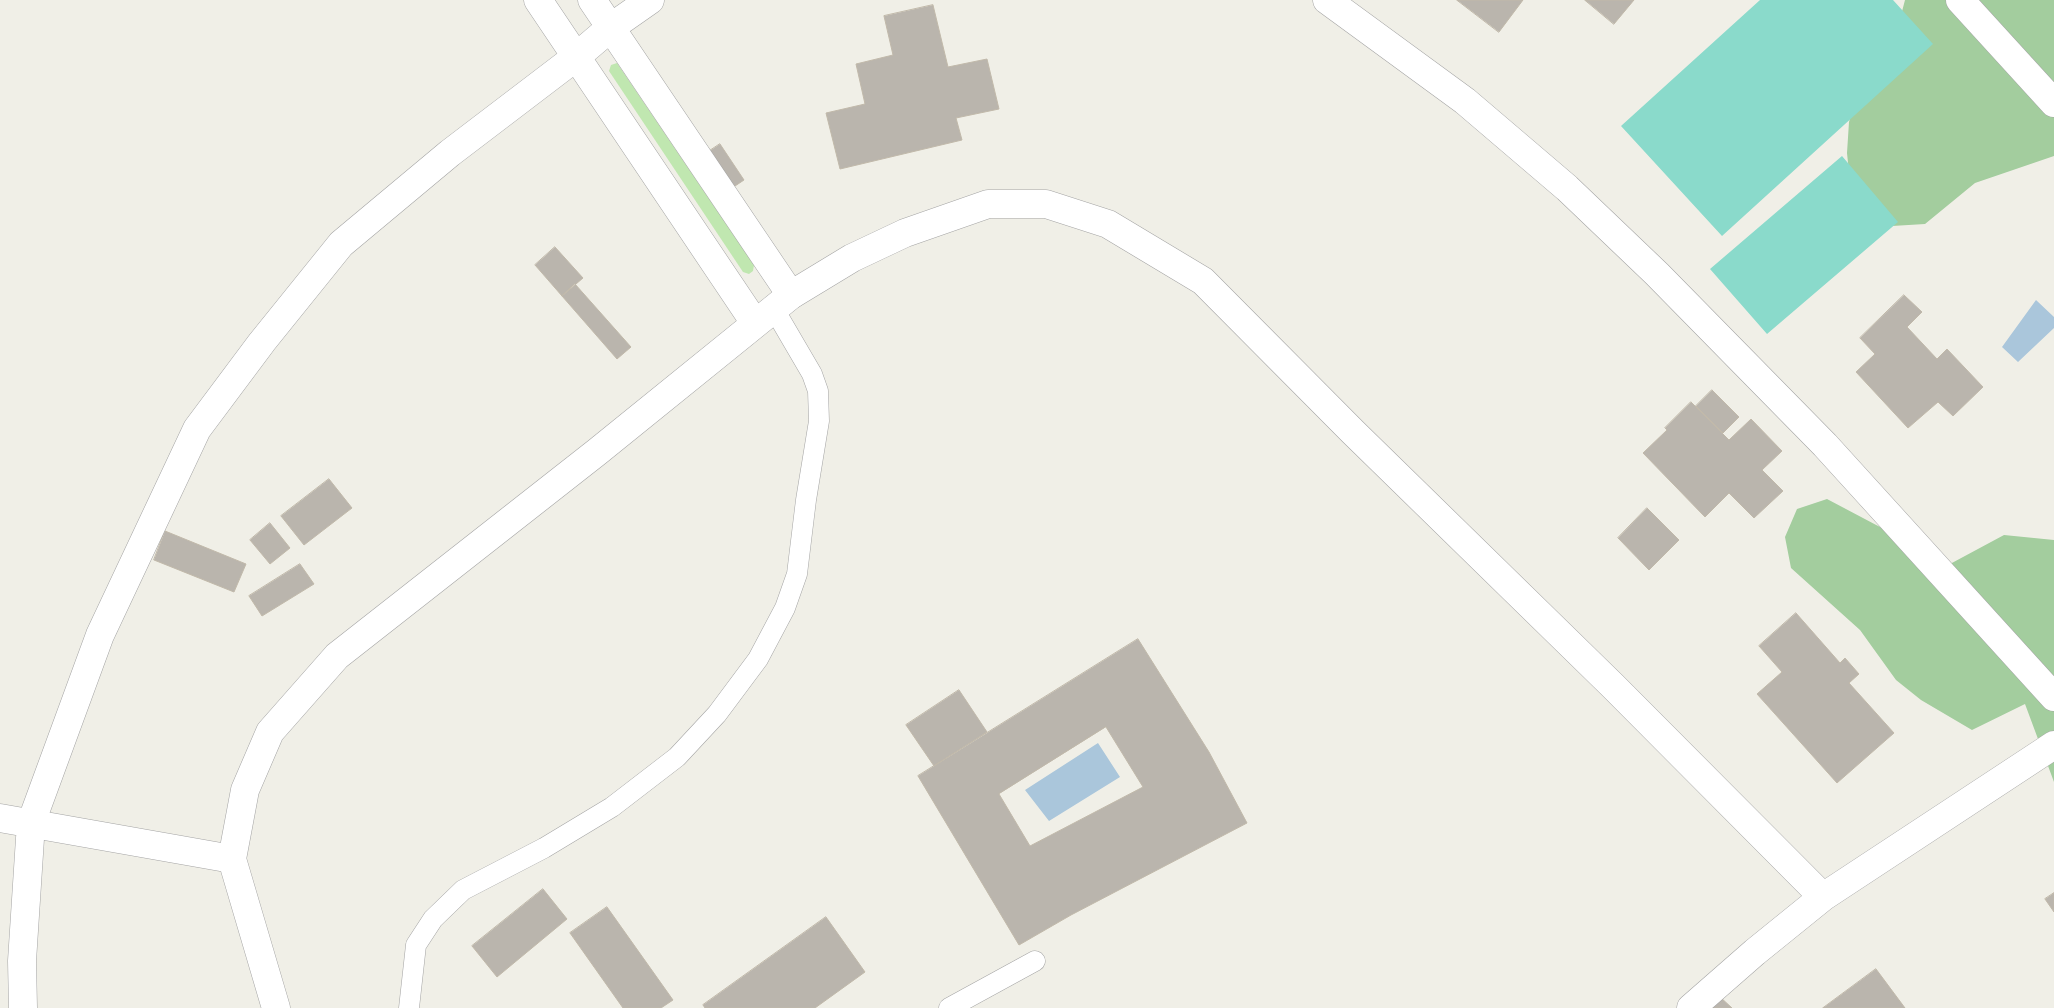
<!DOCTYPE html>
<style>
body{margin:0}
canvas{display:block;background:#f0efe7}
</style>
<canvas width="2054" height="1008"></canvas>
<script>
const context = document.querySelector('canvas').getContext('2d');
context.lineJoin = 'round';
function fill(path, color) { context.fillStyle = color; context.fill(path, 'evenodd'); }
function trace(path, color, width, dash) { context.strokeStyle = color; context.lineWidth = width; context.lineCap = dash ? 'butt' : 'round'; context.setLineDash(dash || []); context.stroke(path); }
const grass = new Path2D(`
 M 617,63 L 754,265 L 753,271 L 749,274 L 743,272 L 609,71 L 611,65 Z`);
const forest = new Path2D(`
 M 1905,0 L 2054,0 L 2054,156 L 1975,183 L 1925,224 L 1892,226 L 1850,182 L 1847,153 L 1849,122 L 1857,94 L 1894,42 Z
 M 1827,499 L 1950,564 L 2004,535 L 2054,540 L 2054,782 L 2025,704 L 1972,730 L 1921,700 L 1896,680 L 1860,630 L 1791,568 L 1785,537 L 1797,509 Z`);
const pitch = new Path2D(`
 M 1760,0 L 1893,0 L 1933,44 L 1722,236 L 1621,126 Z
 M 1842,156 L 1898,222 L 1767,334 L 1710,269 Z`);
const water = new Path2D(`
 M 2036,300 L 2054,317 L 2054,328 L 2018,362 L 2002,347 Z
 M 1098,743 L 1120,777 L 1049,821 L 1025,790 Z`);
const building = new Path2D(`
 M 1457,0 L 1523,0 L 1499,32 Z
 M 1585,0 L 1634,0 L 1614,24 Z
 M 933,5 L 948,67 L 987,59 L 999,109 L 956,118 L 962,140 L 840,169 L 826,113 L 865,104 L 856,64 L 893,55 L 884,16 Z
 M 720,144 L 744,180 L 729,190 L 705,154 Z
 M 555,247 L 583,278 L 562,296 L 535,265 Z
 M 575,284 L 631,347 L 617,359 L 562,296 Z
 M 1904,295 L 1922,312 L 1907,327 L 1937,359 L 1947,349 L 1983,387 L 1953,416 L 1938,402 L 1908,428 L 1856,372 L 1875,354 L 1860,338 Z
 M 1712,390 L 1739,417 L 1723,433 L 1696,406 Z
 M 1691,402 L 1729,440 L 1751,419 L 1782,451 L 1762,470 L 1783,491 L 1754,518 L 1729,493 L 1705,517 L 1643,453 L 1667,430 L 1665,428 Z
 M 329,479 L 352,508 L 304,545 L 281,516 Z
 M 1647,508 L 1679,540 L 1649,570 L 1618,538 Z
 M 270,523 L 290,548 L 270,564 L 250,540 Z
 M 165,531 L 246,564 L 234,592 L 154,560 Z
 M 300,564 L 314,584 L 262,616 L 249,596 Z
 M 1796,613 L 1840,663 L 1845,658 L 1859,674 L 1849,683 L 1894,733 L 1837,783 L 1757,694 L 1782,672 L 1759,646 Z
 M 1138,639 L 1209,752 L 1247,823 L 1071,915 L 1019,945 L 918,776 ZM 1106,727 L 1143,787 L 1030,846 L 999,794 Z
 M 959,690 L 987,732 L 934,766 L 906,725 Z
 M 543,889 L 567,919 L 497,977 L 472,946 Z
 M 2054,893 L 2054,912 L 2045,899 Z
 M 607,907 L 673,1000 L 661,1008 L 623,1008 L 570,933 Z
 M 826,917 L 865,972 L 815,1008 L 705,1008 L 703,1005 Z
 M 1876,969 L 1905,1008 L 1823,1008 Z
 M 1719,996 L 1732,1008 L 1708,1008 Z`);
const service = new Path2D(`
 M 409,1008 L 416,945 L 433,919 L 463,890 L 544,848 L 612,807 L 677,757 L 717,714 L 758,659 L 785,608 L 797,574 L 806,500 L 819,421 L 818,391 L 812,374 L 774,309
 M 949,1008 L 1035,961`);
const minor = new Path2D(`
 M 1327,0 L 1465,101 L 1567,188 L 1657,274 L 1825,445 L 2054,697
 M 1960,0 L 2054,103
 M 0,818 L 232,859
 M 23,1008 L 22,961 L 31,823 L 100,635 L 197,429 L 262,342 L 341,244 L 450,153 L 576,57 L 610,28 L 650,0
 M 276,1008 L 232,859 L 245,790 L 270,732 L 337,656 L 597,452 L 791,295 L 852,258 L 905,233 L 988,204 L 1046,204 L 1108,224 L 1203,281 L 1353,432 L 1613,686 L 1823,897
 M 1691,1008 L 1755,952 L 1823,897 L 2054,745`);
const tertiary = new Path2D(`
 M 538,0 L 755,323
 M 592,0 L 791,295`);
fill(grass, '#c0e7b0');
fill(forest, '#a3cd9e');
fill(pitch, '#8adacb');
fill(water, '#aac6db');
fill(building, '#bab5ad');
trace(building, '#c1b9aa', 1);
trace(service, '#a4a4a4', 21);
trace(minor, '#a4a4a4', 29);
trace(tertiary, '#a4a4a4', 29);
trace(service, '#fff', 20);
trace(minor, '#fff', 28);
trace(tertiary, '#fff', 28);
</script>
